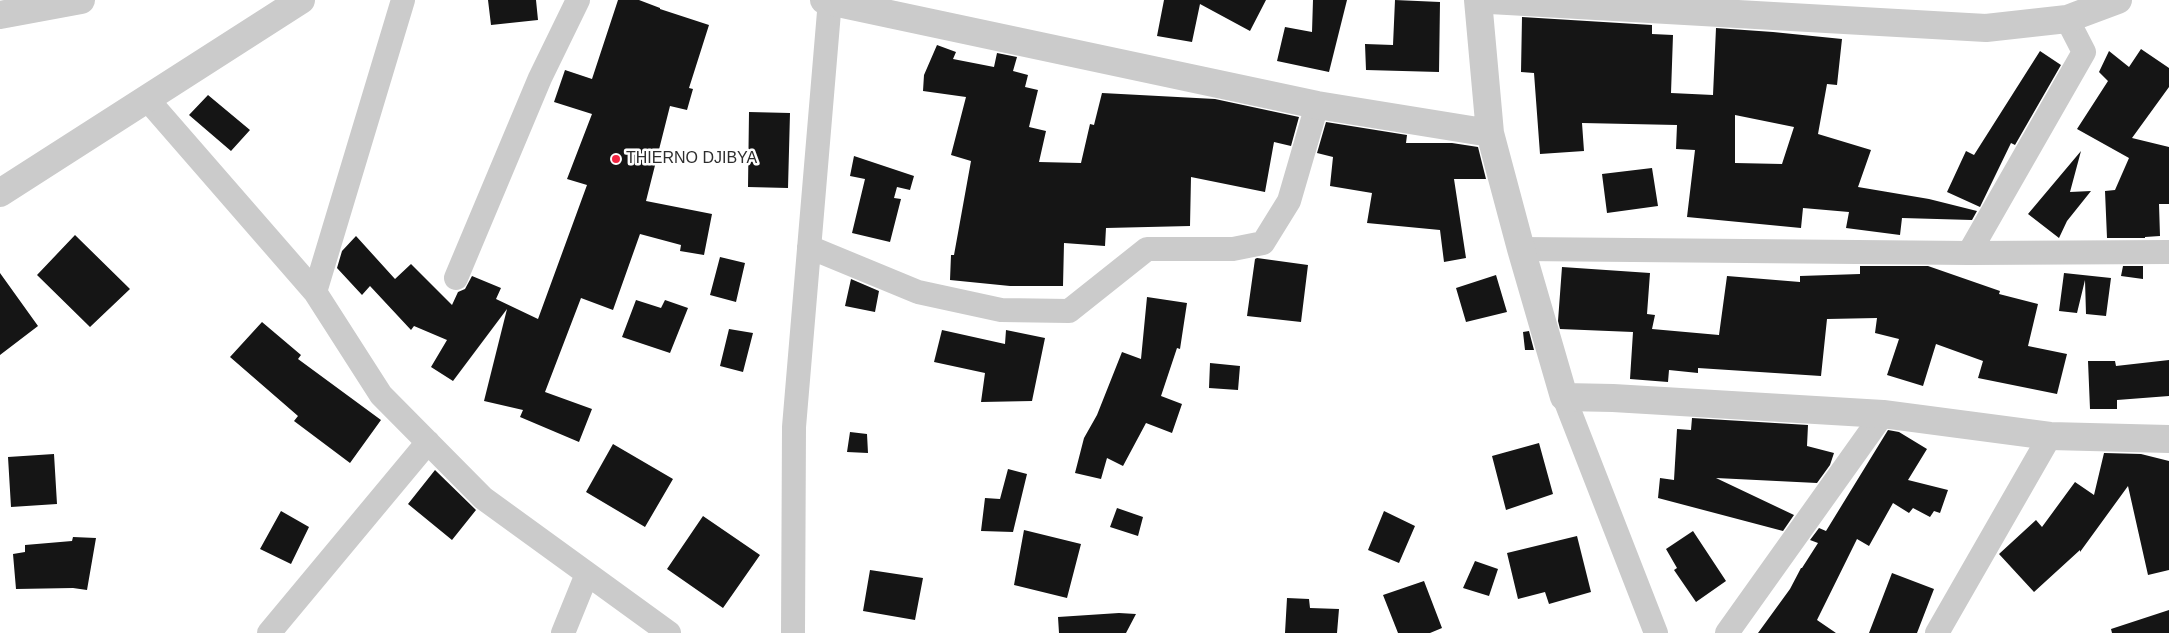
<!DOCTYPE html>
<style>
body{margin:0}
canvas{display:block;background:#fff}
</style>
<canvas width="2169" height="633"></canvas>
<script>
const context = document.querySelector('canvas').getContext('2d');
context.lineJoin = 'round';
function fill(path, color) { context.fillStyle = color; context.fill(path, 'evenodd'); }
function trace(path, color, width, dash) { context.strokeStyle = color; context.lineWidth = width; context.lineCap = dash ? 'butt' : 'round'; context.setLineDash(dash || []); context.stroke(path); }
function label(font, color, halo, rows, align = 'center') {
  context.font = font + ' Helvetica,sans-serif'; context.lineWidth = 5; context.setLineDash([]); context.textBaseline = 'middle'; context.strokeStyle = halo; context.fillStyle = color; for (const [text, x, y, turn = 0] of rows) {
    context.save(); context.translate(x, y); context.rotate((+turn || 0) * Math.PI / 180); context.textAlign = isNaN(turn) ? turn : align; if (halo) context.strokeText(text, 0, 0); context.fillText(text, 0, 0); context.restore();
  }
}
const building = new Path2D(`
 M 488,0 L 536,0 L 538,20 L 491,25 Z
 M 618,0 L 639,0 L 660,8 L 660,9 L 709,25 L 689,88 L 693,89 L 687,110 L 670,106 L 646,201 L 712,214 L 704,255 L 680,251 L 681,245 L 640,234 L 613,310 L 581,298 L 545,392 L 592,409 L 579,442 L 520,417 L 523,410 L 484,401 L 507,309 L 453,381 L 431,367 L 447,340 L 414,326 L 411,330 L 370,286 L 362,295 L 337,268 L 342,251 L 356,236 L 395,279 L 411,264 L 452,305 L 458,292 L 465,289 L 472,276 L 501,288 L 496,299 L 538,319 L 587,185 L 567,179 L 592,114 L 554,102 L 565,70 L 592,79 Z
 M 1164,0 L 1266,0 L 1250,31 L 1200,4 L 1192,42 L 1157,36 Z
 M 1313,0 L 1347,0 L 1329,72 L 1277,61 L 1285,27 L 1312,32 Z
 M 1395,0 L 1440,2 L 1439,72 L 1366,70 L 1365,44 L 1393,45 Z
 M 1522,17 L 1652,25 L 1652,34 L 1673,35 L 1671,93 L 1713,95 L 1716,28 L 1773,32 L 1842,39 L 1837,85 L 1827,84 L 1818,134 L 1871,150 L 1858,187 L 1929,199 L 1977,211 L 1972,220 L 1902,218 L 1900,235 L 1846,228 L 1849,212 L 1803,208 L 1801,228 L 1687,217 L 1695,150 L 1676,149 L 1677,125 L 1582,123 L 1584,151 L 1540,154 L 1534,73 L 1521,72 ZM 1735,115 L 1794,127 L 1782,164 L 1735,163 Z
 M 937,45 L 956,52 L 953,59 L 994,67 L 997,53 L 1017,57 L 1013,71 L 1028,75 L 1025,87 L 1038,90 L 1029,127 L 1046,131 L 1039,162 L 1081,163 L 1090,124 L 1094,125 L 1102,93 L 1215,99 L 1299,117 L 1291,146 L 1274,142 L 1265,192 L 1191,177 L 1190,226 L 1106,228 L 1105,246 L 1064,243 L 1063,286 L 1010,286 L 950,280 L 951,255 L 954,255 L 971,161 L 951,155 L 966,97 L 923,91 L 924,75 Z
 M 2141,49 L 2169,68 L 2169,87 L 2132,138 L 2169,147 L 2169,204 L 2159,204 L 2160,236 L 2145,237 L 2145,238 L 2107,238 L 2105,191 L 2115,190 L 2129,158 L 2077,129 L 2108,81 L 2099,72 L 2109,51 L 2129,67 Z
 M 2040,51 L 2061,65 L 2015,145 L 2011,143 L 1980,207 L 1947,192 L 1966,151 L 1974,155 Z
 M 208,95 L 250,130 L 231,151 L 189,115 Z
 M 749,112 L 790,113 L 788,188 L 748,187 Z
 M 1326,122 L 1407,135 L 1406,143 L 1452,143 L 1478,147 L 1486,179 L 1454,179 L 1466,258 L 1444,262 L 1440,230 L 1367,223 L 1372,193 L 1330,186 L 1333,157 L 1317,153 Z
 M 2081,151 L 2070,192 L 2091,191 L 2067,221 L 2059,238 L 2028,214 Z
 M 854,156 L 914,176 L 910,190 L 897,187 L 894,198 L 901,199 L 890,242 L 852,233 L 865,179 L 850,176 Z
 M 1652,168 L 1658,206 L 1607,213 L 1602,174 Z
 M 75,235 L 130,289 L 90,327 L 37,275 Z
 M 720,257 L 745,263 L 736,302 L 710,295 Z
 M 1257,258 L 1308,265 L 1301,322 L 1247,316 L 1255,259 Z
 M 1860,266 L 1928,266 L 2000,291 L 1999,294 L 2038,304 L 2028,346 L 2067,354 L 2057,394 L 1978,378 L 1983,361 L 1936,344 L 1923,386 L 1887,375 L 1899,339 L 1875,333 L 1877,318 L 1827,319 L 1821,376 L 1698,368 L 1698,373 L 1669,370 L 1668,382 L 1630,379 L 1633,332 L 1560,329 L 1558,321 L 1562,267 L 1650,273 L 1647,314 L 1655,315 L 1652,329 L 1719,335 L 1727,276 L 1800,282 L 1800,276 L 1860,274 Z
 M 2123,266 L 2143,266 L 2143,279 L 2121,276 Z
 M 0,273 L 38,326 L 0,355 Z
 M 2064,273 L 2111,278 L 2106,316 L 2086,314 L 2085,280 L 2077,313 L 2059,311 Z
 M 1496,275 L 1507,312 L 1466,322 L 1456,288 Z
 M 851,279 L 879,291 L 875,312 L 845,306 Z
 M 1147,297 L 1187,303 L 1180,349 L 1177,348 L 1161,396 L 1182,404 L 1172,433 L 1146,423 L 1123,466 L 1107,458 L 1101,479 L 1075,473 L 1084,438 L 1097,415 L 1122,352 L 1141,359 Z
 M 636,300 L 661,308 L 665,300 L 688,308 L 670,353 L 622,337 Z
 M 262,322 L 301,355 L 298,359 L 381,420 L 350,463 L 294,421 L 298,416 L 230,357 Z
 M 729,329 L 753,333 L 743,372 L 720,366 Z
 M 942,330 L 1005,344 L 1006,330 L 1045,338 L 1032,401 L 981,402 L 985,373 L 934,362 Z
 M 1529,331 L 1534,350 L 1525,350 L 1523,332 Z
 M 2169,360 L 2169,396 L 2117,400 L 2117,409 L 2090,409 L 2088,361 L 2115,361 L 2116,366 Z
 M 1210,363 L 1240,366 L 1238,390 L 1209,388 Z
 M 1692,418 L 1808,425 L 1807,446 L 1834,453 L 1830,465 L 1817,483 L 1716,478 L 1794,515 L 1783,531 L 1658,498 L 1660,478 L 1674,480 L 1677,429 L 1691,430 Z
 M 1888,430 L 1899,432 L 1927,449 L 1908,480 L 1948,490 L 1940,513 L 1934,511 L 1930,517 L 1913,508 L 1909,513 L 1893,503 L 1869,546 L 1857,539 L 1817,620 L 1836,633 L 1758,633 L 1790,589 L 1801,568 L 1802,568 L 1818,543 L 1810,540 L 1819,528 L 1826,531 Z
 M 850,432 L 867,434 L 868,453 L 847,452 Z
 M 1539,443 L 1553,494 L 1506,510 L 1492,456 Z
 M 613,444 L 673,479 L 645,527 L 586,492 Z
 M 2104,453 L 2141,454 L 2169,461 L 2169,570 L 2148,575 L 2128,486 L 2080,552 L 2080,550 L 2034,592 L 1999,554 L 2036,520 L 2042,527 L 2075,482 L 2094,495 Z
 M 54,454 L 57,504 L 11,507 L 8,457 Z
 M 1008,469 L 1027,474 L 1013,532 L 981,531 L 985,498 L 1000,499 Z
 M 435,470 L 476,510 L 452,540 L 408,504 Z
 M 1117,508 L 1143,517 L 1138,536 L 1110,527 Z
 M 281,511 L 309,527 L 291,564 L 260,549 Z
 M 1384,511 L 1415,526 L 1399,563 L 1368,550 Z
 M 703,516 L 760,555 L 723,608 L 667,569 Z
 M 1024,530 L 1081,544 L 1067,598 L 1014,585 Z
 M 1693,531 L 1726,581 L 1696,602 L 1674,570 L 1677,568 L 1666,549 Z
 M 1577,536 L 1591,592 L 1549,604 L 1545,592 L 1518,599 L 1507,553 Z
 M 73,537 L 96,538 L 87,590 L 73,588 L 16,589 L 13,554 L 25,552 L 25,545 L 72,541 Z
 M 1475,561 L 1498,569 L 1489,596 L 1463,588 Z
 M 870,570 L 923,578 L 915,620 L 863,611 Z
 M 1892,573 L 1934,589 L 1917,633 L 1869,633 Z
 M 1424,581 L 1442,628 L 1430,633 L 1398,633 L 1383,595 Z
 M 1287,598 L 1309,599 L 1310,608 L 1339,609 L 1337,633 L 1285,633 Z
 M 2169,610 L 2169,633 L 2112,633 L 2111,629 Z
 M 1119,613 L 1136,614 L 1126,633 L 1059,633 L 1058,617 Z`);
const minor = new Path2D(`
 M 403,0 L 315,292 L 381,395 L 483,498 L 669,633
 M 147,99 L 315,292
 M 809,247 L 918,292 L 1001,310 L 1069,311 L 1147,249 L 1233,249 L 1263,243 L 1289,201 L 1317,105
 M 1521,249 L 1969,253 L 2084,52 L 2067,19
 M 1969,253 L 2169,252
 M 456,278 L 540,78 L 578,0
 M 1564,397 L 1656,633
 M 269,633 L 428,442
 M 563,633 L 587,574
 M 793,633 L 794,427 L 830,0
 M 1727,633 L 1883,414
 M 1937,633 L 2050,436`);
const tertiary = new Path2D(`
 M 824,0 L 1317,105 L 1490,133
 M 1478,0 L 1490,133 L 1521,249 L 1564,397 L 1613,398 L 1883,414 L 2050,436 L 2169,439
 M 1490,0 L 1986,28 L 2067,19 L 2118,0
 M 0,15 L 81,0
 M 0,193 L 301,0`);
const markers = [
 [616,159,5,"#f12340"]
];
const poiNames = [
 ["THIERNO DJIBYA",626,159]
];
fill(building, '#151515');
trace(minor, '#cbcbcb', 24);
trace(tertiary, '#cbcbcb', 28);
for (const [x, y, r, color] of markers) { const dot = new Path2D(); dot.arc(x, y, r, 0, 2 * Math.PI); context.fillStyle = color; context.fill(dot); trace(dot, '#fff', 2); }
label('16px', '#2e2e2e', '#fff', poiNames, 'left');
</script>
